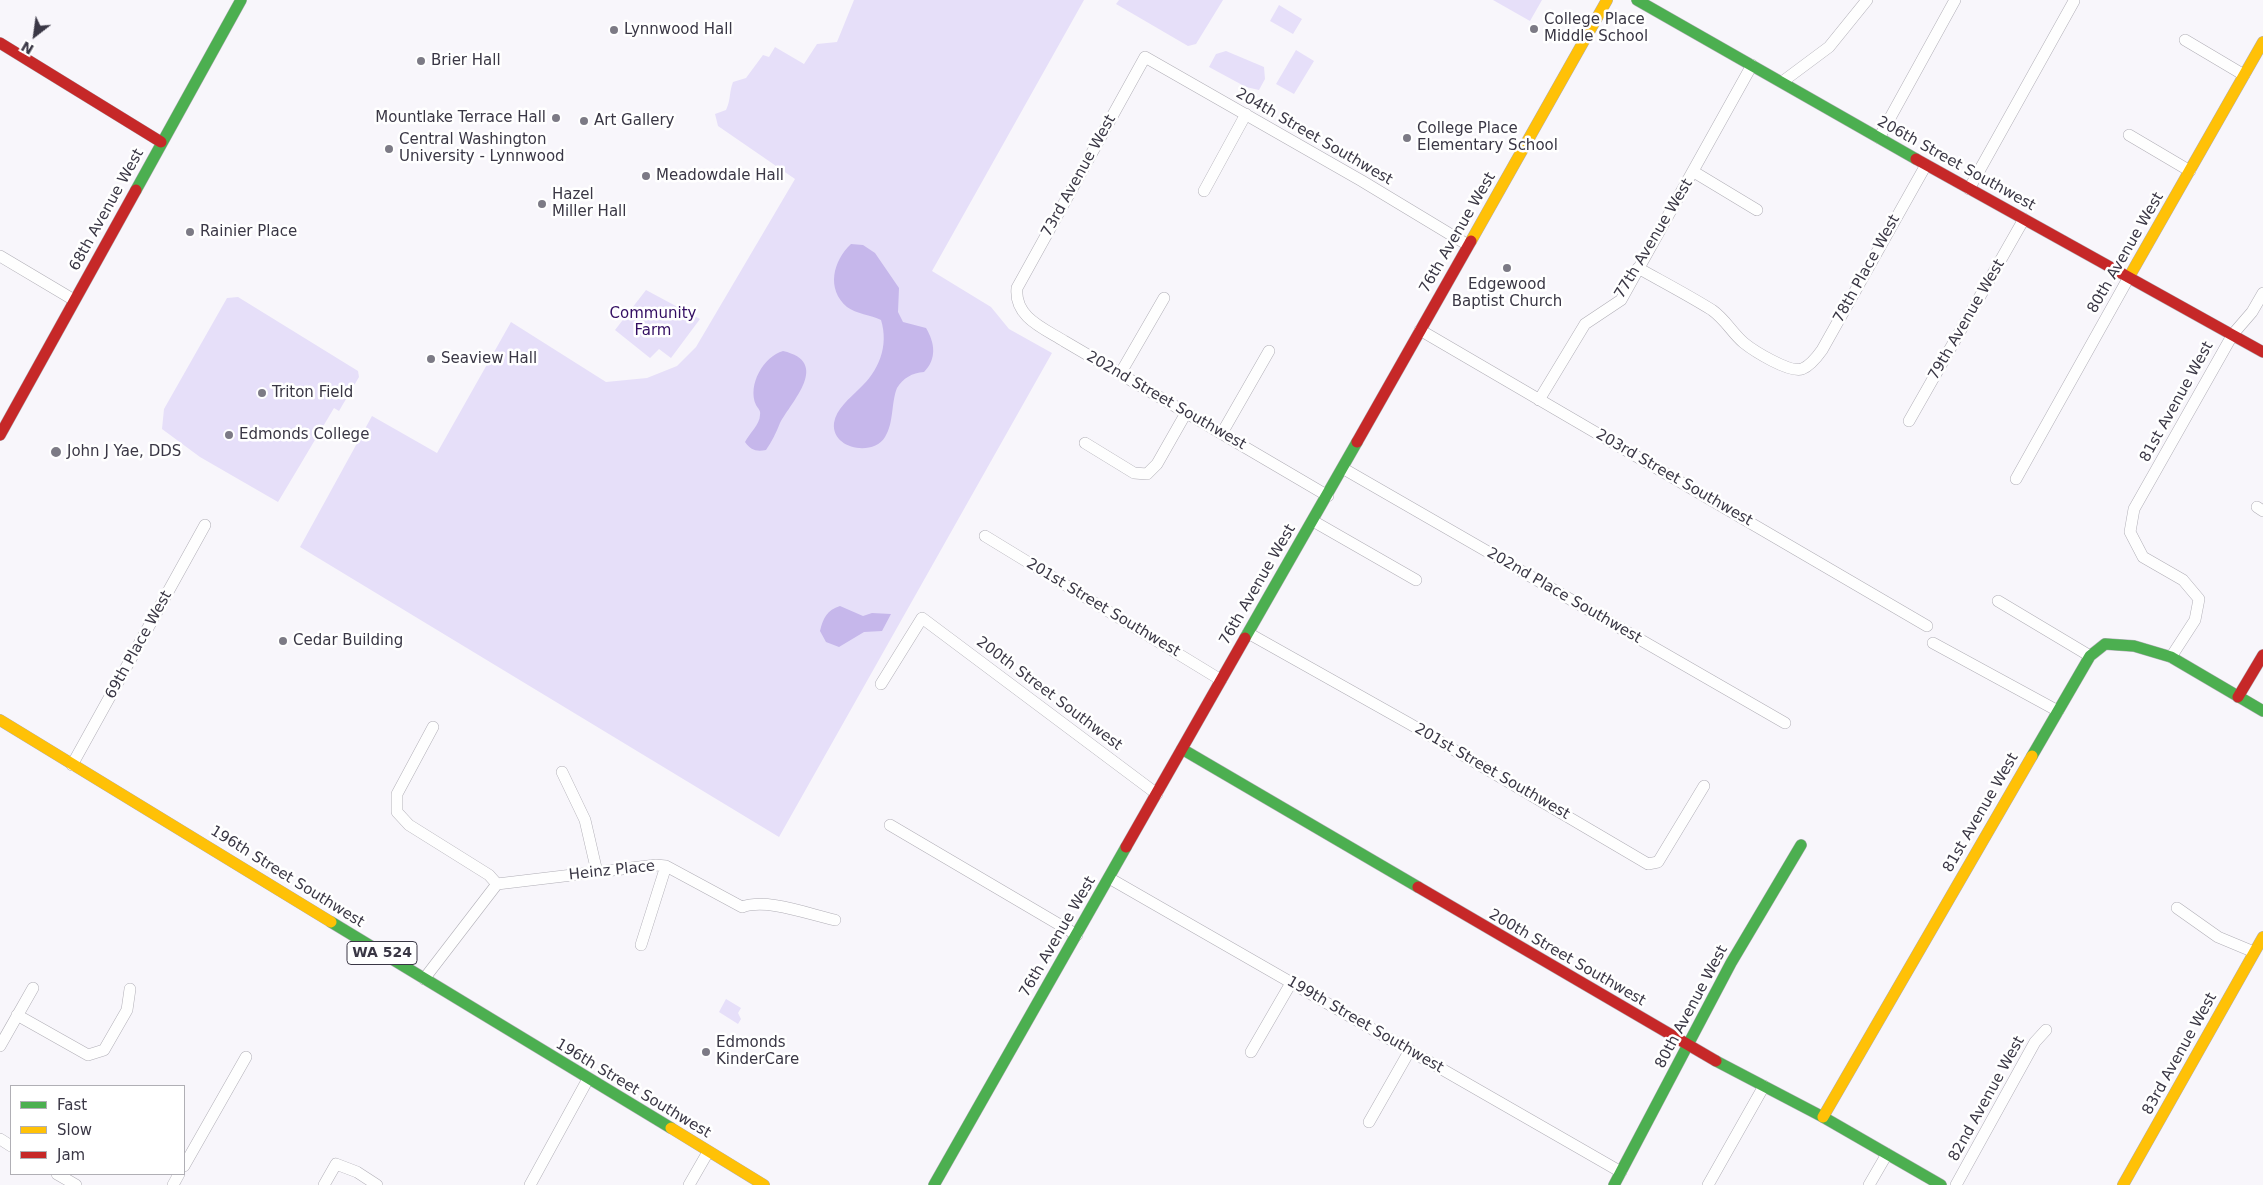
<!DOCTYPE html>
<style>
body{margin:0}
#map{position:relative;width:2263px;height:1185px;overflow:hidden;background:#f8f6fb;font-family:"DejaVu Sans",sans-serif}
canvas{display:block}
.legend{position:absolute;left:10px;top:1085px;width:175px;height:90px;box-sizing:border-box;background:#fff;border:1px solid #b0afb5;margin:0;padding:6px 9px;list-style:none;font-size:15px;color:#3a3745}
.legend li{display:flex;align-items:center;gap:10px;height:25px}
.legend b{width:25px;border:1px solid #b0afb5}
.north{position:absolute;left:10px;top:10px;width:50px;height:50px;-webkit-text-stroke:4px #fff;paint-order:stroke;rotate:210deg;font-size:14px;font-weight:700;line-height:20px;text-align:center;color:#3a3745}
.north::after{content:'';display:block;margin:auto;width:18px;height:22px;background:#3a3745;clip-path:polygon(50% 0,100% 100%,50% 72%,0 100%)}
</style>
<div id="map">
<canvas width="2263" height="1185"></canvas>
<ul class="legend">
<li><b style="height:6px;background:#4caf50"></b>Fast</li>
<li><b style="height:6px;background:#ffc107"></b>Slow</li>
<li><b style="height:6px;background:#c62828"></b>Jam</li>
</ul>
<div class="north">N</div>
</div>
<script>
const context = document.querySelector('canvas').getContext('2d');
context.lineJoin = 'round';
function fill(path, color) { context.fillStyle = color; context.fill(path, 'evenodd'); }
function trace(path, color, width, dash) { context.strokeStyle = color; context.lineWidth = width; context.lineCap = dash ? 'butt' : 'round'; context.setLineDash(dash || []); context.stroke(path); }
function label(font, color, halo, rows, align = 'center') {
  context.font = font + ' "DejaVu Sans",sans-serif'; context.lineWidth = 5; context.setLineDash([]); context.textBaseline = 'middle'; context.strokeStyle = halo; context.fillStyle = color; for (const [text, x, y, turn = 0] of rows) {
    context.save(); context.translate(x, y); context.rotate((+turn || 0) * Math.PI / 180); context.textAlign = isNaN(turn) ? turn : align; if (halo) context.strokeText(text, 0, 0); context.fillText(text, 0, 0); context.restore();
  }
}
const green = new Path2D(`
 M 854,0 L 1084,0 L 932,271 L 991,307 L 1009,329 L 1052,353 L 779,837 L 300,547 L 372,416 L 437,453 L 511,322 L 606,382 L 647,378 L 677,366 L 696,347 L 795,179 L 718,126 L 715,114 L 726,110 C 731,100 729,92 733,82 L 746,78 L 763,55 L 769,57 L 775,47 L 804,64 L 817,44 L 837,42 Z
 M 1119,0 L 1223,0 L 1196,44 L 1188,46 L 1116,4 Z
 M 1493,0 L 1542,0 L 1530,21 Z
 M 1279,5 L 1302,19 L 1293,34 L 1270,21 Z
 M 1296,50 L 1314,61 L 1294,94 L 1276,84 Z
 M 1226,51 L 1264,67 L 1265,79 L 1259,90 L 1246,87 L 1209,67 L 1216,54 Z
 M 646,290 L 700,319 L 671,358 L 659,349 L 650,358 L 615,330 Z
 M 238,297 L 358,371 L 359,377 L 339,411 L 334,408 L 278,502 L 200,457 L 162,429 L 164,409 L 227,298 Z
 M 726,999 L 741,1008 L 738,1013 L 741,1019 L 738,1024 L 719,1012 Z`);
const water = new Path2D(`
 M 851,244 L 863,245 L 875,253 L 899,288 L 898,312 L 903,322 L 926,328 C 935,343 937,359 924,372 C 912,373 903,378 897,388 C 891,403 894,423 885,437 C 873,457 831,449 834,423 C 836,409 850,398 859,389 C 879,371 889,346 881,320 C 871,315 856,314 847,307 C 826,289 833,261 851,244 Z
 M 783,351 C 831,362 792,401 780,423 C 776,433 772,441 766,450 C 756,452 751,450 745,442 C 749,434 760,424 760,415 C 761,410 758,409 756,405 C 747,385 764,356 783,351 Z
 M 840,606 L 863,616 L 872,613 L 891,614 L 882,631 L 864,632 L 839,647 L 826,642 L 820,631 C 823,618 827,610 840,606 Z`);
const street = new Path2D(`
 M 2185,40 L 2244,75
 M 1782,82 L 1829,47 L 1867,0
 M 2129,135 L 2190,171
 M 1879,138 L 1955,0
 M 1694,172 L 1757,210
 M 1969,189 L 2074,1
 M 1204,191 L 1246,114
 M 0,256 L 74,300
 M 1638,268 C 1663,282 1688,295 1712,310 C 1726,320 1732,333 1744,343 C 1754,351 1789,373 1802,369 C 1810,366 1817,357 1822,350 L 1926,165
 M 1420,330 L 1927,626
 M 1120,374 L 1164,298
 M 1539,400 L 1585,324 L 1621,300 L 1752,65
 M 1909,421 L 2024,219
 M 1222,433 L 1269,351
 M 1085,443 L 1134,473 L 1147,474 L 1157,464 L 1186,413
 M 1344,469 L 1785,723
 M 2016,479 L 2129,277
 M 1328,496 L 1064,341 C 1043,328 1014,317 1017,288 L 1145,57 L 1362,181 L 1468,245
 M 2257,507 L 2263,511
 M 1313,521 L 1416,580
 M 985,536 L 1221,680
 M 1998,601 L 2090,656
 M 1248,633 L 1410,724 L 1648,864 L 1658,862 L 1704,786
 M 1933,643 L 2058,711
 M 2171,657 L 2195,620 L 2199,599 L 2183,580 L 2143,557 L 2130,532 L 2134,509 L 2233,334 L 2252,312 L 2263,293
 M 881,684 L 922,618 L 1157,794
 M 433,727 L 397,794 L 397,812 L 409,825 L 489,875 L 497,884
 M 72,765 L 205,525
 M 562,772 L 585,820 L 597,872
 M 890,825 L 1077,935
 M 1109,878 L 1621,1172
 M 2177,908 L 2218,937 L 2254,952
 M 641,945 L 666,866
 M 424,979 L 497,884 L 656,865 L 666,866 L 742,907 C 767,898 808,914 835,920
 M 17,1015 L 88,1055 L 104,1050 L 127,1010 L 130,989
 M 0,1046 L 33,988
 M 1251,1052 L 1291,983
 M 1369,1122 L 1410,1050
 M 0,1139 L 11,1146
 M 184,1166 L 246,1057
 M 57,1174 L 76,1185
 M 173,1185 L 179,1174
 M 324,1185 L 336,1164 L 357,1172 L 377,1185
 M 530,1185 L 588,1079
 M 689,1185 L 708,1152
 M 1708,1185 L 1764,1086
 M 1869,1185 L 1887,1154
 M 1956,1185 L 2035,1042 L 2046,1030`);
const fast = new Path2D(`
 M 1637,0 L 1916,159
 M 136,190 L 241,0
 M 1245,638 L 1357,442
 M 1182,749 L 1418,887
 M 2032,756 L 2090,656 L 2105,644 L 2134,646 L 2171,657 L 2263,711
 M 331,922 L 671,1128
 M 1716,1061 L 1823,1117 L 1941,1185
 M 934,1185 L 1126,847
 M 1614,1185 L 1731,963 L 1801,845`);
const slow = new Path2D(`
 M 1471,241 L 1607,0
 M 2129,277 L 2263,42
 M 0,720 L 331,922
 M 1823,1117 L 2032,756
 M 671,1128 L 764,1185
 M 2123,1185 L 2263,937`);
const jam = new Path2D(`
 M 0,43 L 161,142
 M 1916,159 L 2263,352
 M 0,435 L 136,190
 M 1357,442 L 1471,241
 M 2238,697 L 2263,655
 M 1126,847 L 1245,638
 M 1418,887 L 1716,1061`);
const markers = [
 [1534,29,5,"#7c7a85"],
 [614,30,5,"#7c7a85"],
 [421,61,5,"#7c7a85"],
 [556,118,5,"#7c7a85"],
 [584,121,5,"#7c7a85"],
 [1407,138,5,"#7c7a85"],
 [389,149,5,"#7c7a85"],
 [646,176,5,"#7c7a85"],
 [542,204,5,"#7c7a85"],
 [190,232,5,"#7c7a85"],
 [1507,268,5,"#7c7a85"],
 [431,359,5,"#7c7a85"],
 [262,393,5,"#7c7a85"],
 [229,435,5,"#7c7a85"],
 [56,452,6,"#7c7a85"],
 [283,641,5,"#7c7a85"],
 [706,1052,5,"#7c7a85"]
];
const shields = [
 [382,953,70]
];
const shieldNames = [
 ["WA 524",382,953]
];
const poiNames = [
 ["College Place",1544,20],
 ["Middle School",1544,37],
 ["Lynnwood Hall",624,30],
 ["Brier Hall",431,61],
 ["Mountlake Terrace Hall",546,118,"right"],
 ["Art Gallery",594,121],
 ["College Place",1417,129],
 ["Elementary School",1417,146],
 ["Central Washington",399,140],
 ["University - Lynnwood",399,157],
 ["Meadowdale Hall",656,176],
 ["Hazel",552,195],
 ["Miller Hall",552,212],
 ["Rainier Place",200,232],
 ["Edgewood",1507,285,"center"],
 ["Baptist Church",1507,302,"center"],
 ["Seaview Hall",441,359],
 ["Triton Field",272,393],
 ["Edmonds College",239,435],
 ["John J Yae, DDS",67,452],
 ["Cedar Building",293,641],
 ["Edmonds",716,1043],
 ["KinderCare",716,1060]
];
const streetNames = [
 ["204th Street Southwest",1314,137,30],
 ["206th Street Southwest",1956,164,29],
 ["73rd Avenue West",1079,176,-61],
 ["68th Avenue West",107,210,-61],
 ["76th Avenue West",1458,233,-60],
 ["77th Avenue West",1654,239,-59],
 ["80th Avenue West",2126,253,-60],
 ["78th Place West",1867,269,-61],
 ["79th Avenue West",1967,320,-60],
 ["202nd Street Southwest",1166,401,30],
 ["81st Avenue West",2177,402,-61],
 ["203rd Street Southwest",1674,478,30],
 ["76th Avenue West",1258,585,-60],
 ["202nd Place Southwest",1564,596,30],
 ["201st Street Southwest",1103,608,31],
 ["69th Place West",139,645,-61],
 ["200th Street Southwest",1049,694,37],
 ["201st Street Southwest",1492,772,30],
 ["81st Avenue West",1981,813,-60],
 ["Heinz Place",612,871,-6],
 ["196th Street Southwest",287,877,32],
 ["76th Avenue West",1058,937,-60],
 ["200th Street Southwest",1567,958,30],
 ["80th Avenue West",1692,1007,-62],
 ["199th Street Southwest",1365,1025,30],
 ["83rd Avenue West",2180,1054,-61],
 ["196th Street Southwest",633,1089,31],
 ["82nd Avenue West",1987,1099,-61]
];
const parkNames = [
 ["Community",653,314],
 ["Farm",653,331]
];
fill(green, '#e6dff9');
fill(water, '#c6b7eb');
trace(street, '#b0aeb6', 12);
trace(fast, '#b0aeb6', 12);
trace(slow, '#b0aeb6', 12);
trace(jam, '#b0aeb6', 12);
trace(street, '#fefefe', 11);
trace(fast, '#4caf50', 11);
trace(slow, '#ffc107', 11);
trace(jam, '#c62828', 11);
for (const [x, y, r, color] of markers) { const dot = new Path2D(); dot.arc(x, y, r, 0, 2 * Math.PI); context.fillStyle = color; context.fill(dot); trace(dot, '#fff', 2); }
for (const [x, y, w] of shields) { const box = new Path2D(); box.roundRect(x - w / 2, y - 11.5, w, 23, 4); context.fillStyle = '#fff'; context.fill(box); trace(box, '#3a3745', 1); }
label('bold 14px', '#3a3745', null, shieldNames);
label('15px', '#3a3745', '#fff', poiNames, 'left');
label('15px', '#3a3745', '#fff', streetNames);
label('15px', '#330e62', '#fff', parkNames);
</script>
